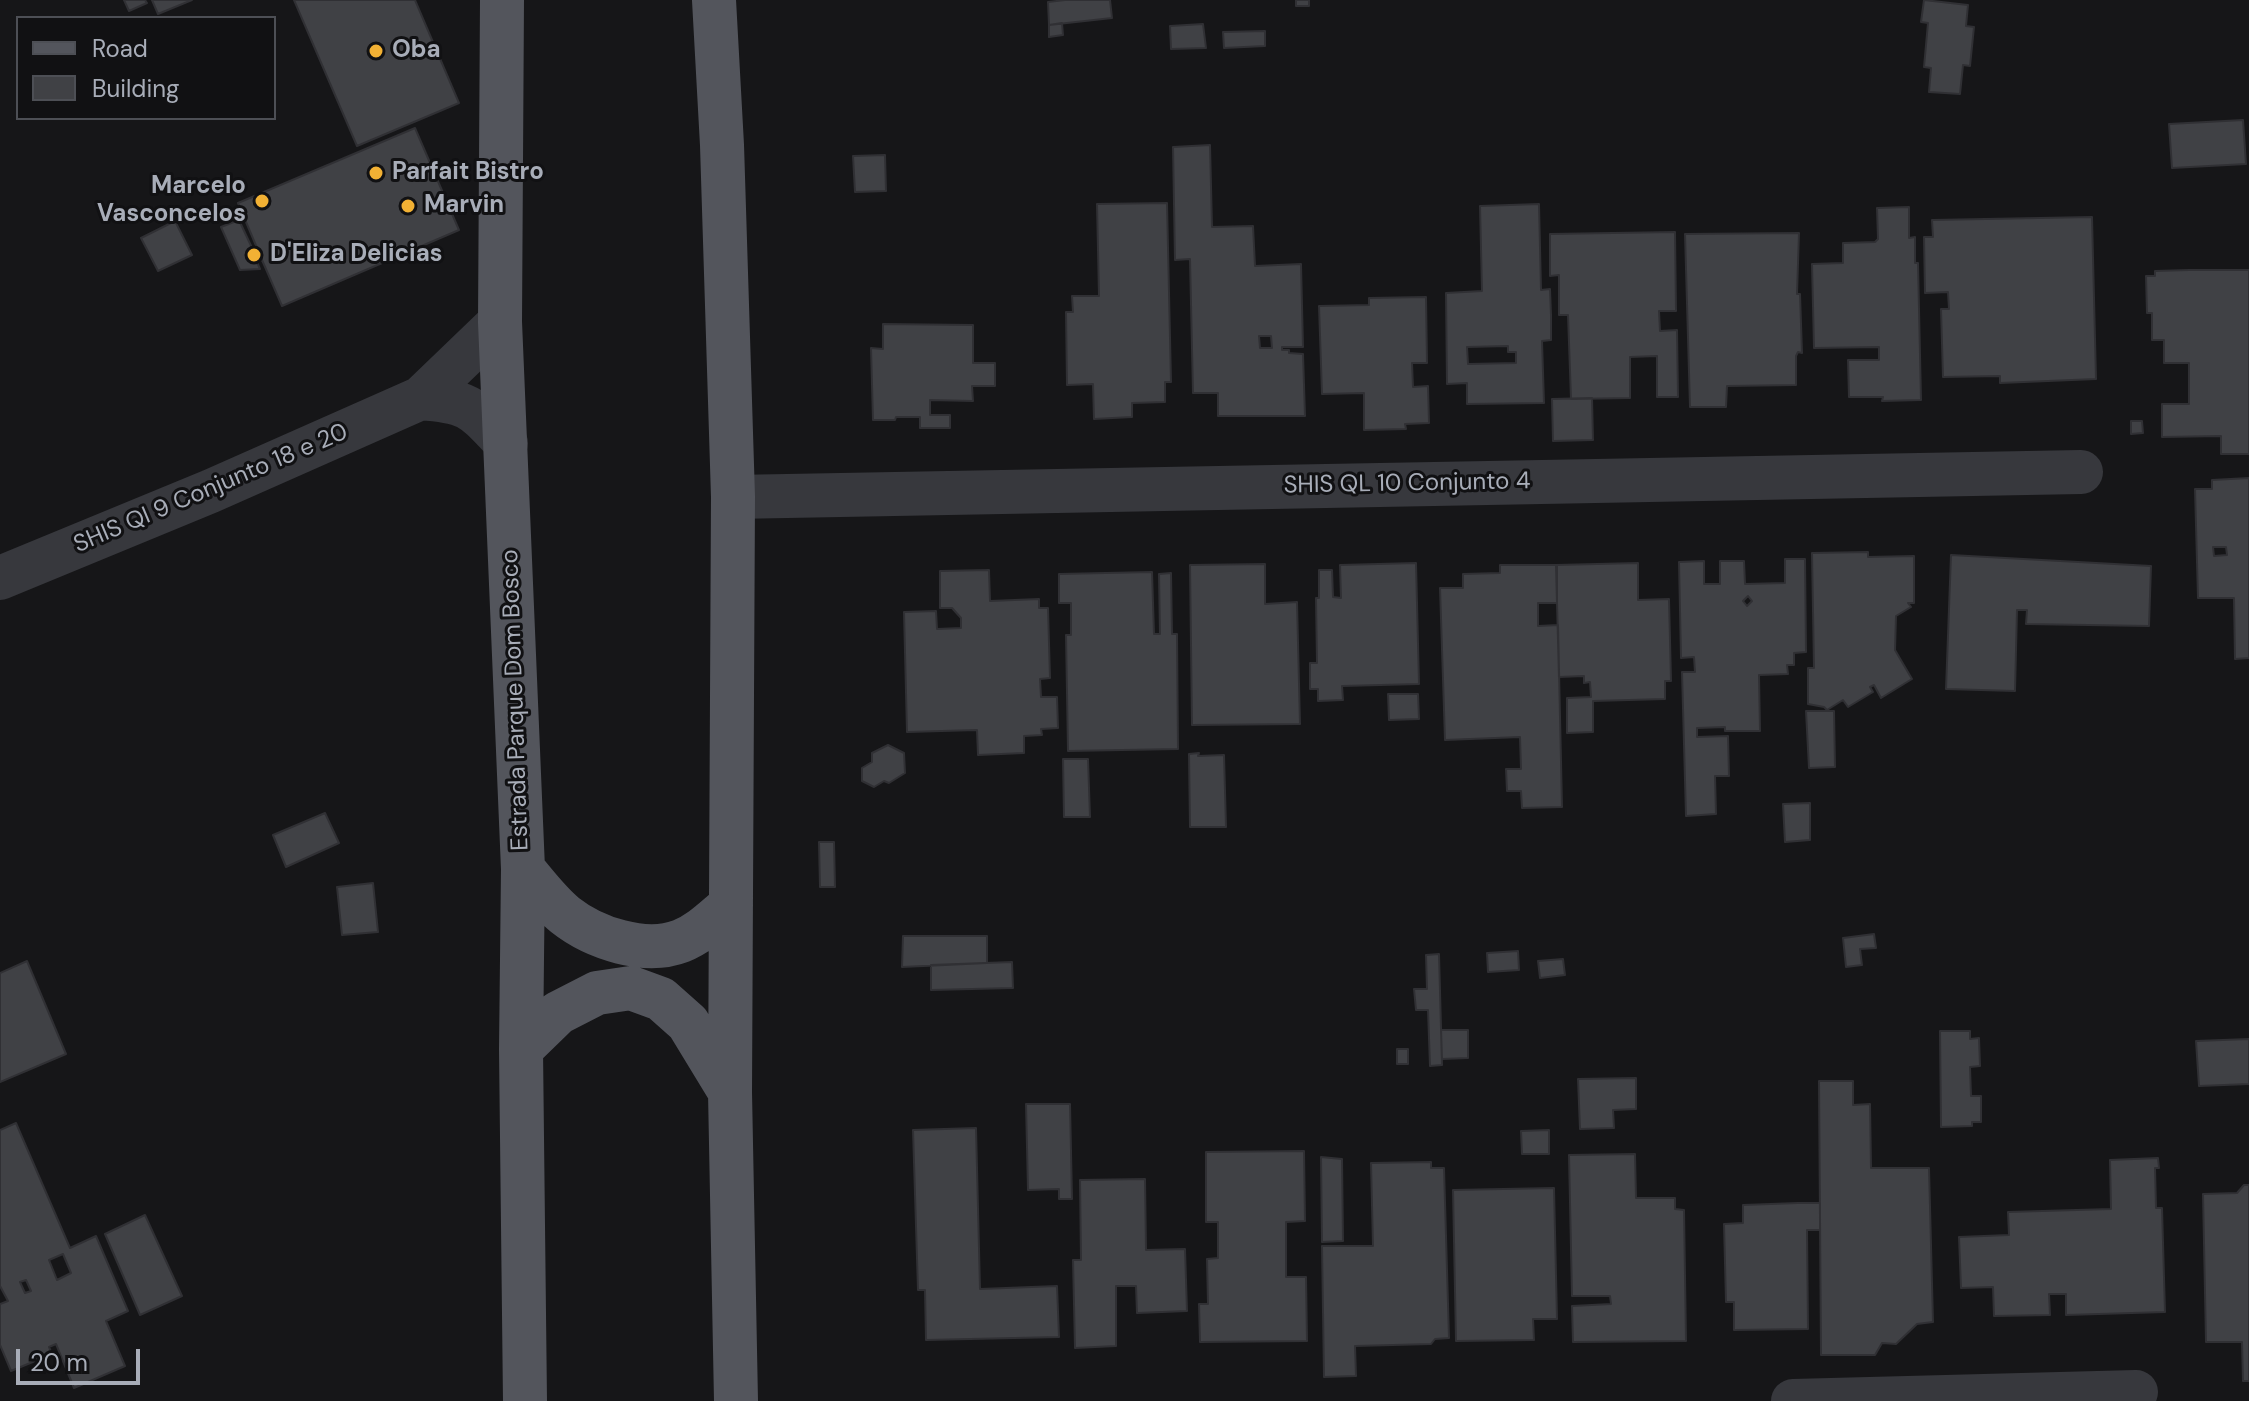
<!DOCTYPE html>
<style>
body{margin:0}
#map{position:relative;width:2249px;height:1401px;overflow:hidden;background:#161618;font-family:"DM Sans",sans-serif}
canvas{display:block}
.legend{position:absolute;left:16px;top:16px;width:260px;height:104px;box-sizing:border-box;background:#111113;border:2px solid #4d4f55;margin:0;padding:10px 14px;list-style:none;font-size:24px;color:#a8adb8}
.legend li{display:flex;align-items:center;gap:16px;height:40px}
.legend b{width:40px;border:2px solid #4d4f55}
.scale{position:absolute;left:16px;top:1349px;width:124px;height:36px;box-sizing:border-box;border:4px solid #a8adb8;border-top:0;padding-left:10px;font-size:24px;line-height:28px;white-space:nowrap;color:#a8adb8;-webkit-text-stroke:6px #111113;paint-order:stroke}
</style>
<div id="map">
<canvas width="2249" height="1401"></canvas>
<ul class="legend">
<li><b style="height:10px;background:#53555c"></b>Road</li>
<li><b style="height:22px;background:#404145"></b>Building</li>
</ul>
<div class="scale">20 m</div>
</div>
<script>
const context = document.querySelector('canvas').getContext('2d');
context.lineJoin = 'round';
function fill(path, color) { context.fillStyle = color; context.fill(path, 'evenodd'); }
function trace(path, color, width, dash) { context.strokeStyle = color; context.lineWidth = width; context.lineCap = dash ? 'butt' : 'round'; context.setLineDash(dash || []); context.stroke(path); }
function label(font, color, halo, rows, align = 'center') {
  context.font = font + ' "DM Sans",sans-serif'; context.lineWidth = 6; context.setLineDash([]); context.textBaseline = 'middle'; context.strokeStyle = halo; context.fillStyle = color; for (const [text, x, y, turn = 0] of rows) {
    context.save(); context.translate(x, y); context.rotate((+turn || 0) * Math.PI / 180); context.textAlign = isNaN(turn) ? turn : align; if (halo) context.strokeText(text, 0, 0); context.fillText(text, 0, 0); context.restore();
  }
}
const building = new Path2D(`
 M 124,0 L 145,0 L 147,3 L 129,11 Z
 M 152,0 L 192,0 L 158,14 Z
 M 294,0 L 415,0 L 459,103 L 357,146 Z
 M 1065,0 L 1110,0 L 1112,18 L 1049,25 L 1048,2 Z
 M 1296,0 L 1309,0 L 1309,6 L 1296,6 Z
 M 1924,0 L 1968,5 L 1966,26 L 1974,27 L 1970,66 L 1963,65 L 1960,94 L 1929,92 L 1931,68 L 1924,67 L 1928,23 L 1921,22 Z
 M 1062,23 L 1063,35 L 1049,37 L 1049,25 Z
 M 1203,24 L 1206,48 L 1171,49 L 1170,26 Z
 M 1265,31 L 1265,46 L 1224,48 L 1223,32 Z
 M 2243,120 L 2246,164 L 2172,168 L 2169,124 Z
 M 415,128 L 459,230 L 282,306 L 262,260 L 257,262 L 260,269 L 240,270 L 221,227 L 239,220 L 253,250 L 257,248 L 238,203 Z
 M 1210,145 L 1212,227 L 1253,226 L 1255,266 L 1301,264 L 1303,347 L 1282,347 L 1282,350 L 1289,350 L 1289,353 L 1303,354 L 1305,416 L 1218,416 L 1218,393 L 1193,393 L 1190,259 L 1175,260 L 1173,147 ZM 1259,336 L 1271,336 L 1272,348 L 1260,348 Z
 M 885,155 L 886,191 L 855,192 L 853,156 Z
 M 1167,203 L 1171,382 L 1165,382 L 1165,402 L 1132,403 L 1132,417 L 1094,419 L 1093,384 L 1067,385 L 1066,312 L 1073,312 L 1072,296 L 1099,296 L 1097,204 Z
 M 1539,204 L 1541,290 L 1550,289 L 1551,315 L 1551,340 L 1542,341 L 1544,403 L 1467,404 L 1467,383 L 1447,384 L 1446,293 L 1482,291 L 1480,206 ZM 1508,346 L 1508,352 L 1516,352 L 1516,363 L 1468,364 L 1467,347 Z
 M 1909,207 L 1909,238 L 1915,237 L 1915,263 L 1918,263 L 1921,400 L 1882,401 L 1883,397 L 1849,397 L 1848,360 L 1879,360 L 1879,347 L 1814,348 L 1812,264 L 1843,263 L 1843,243 L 1875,242 L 1878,239 L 1877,208 Z
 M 2092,217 L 2096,379 L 2000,383 L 2000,376 L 1943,377 L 1941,309 L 1949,309 L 1948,292 L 1925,293 L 1924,237 L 1933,237 L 1932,220 Z
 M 175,221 L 192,255 L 158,271 L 141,238 Z
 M 1675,232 L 1676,311 L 1659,311 L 1660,331 L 1677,330 L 1678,397 L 1657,397 L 1657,356 L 1630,357 L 1630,398 L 1571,399 L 1568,315 L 1559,315 L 1559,275 L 1550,276 L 1550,234 Z
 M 1799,233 L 1797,294 L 1800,294 L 1802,353 L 1798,352 L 1796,356 L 1796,385 L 1727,386 L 1726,407 L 1690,407 L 1685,234 Z
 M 2189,270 L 2249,270 L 2249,454 L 2221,454 L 2221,436 L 2162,437 L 2162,404 L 2189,404 L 2189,363 L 2164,363 L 2164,340 L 2152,340 L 2152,313 L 2147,313 L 2146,276 L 2155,276 L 2155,271 Z
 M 1426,297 L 1427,363 L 1412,363 L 1413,387 L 1428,386 L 1429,423 L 1405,424 L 1406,429 L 1364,430 L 1364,393 L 1322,394 L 1319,306 L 1369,305 L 1369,298 Z
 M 883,324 L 973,325 L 973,363 L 995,363 L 995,386 L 972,386 L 973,401 L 930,400 L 930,415 L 950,415 L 950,428 L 920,428 L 920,417 L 896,417 L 895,420 L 873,420 L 871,348 L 883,349 Z
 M 1592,398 L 1593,440 L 1553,441 L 1552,399 Z
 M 2131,421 L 2142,421 L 2143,433 L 2131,434 Z
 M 2249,478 L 2249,658 L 2235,659 L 2234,598 L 2198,598 L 2195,489 L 2212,489 L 2212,480 ZM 2213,547 L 2226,547 L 2227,555 L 2214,556 Z
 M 1868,552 L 1868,557 L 1914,556 L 1914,603 L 1908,603 L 1911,607 L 1896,616 L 1895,650 L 1912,679 L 1881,698 L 1874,685 L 1870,687 L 1873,692 L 1848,707 L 1843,700 L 1827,710 L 1824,707 L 1808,704 L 1808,668 L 1814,668 L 1812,553 Z
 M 1951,555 L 2151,566 L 2149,626 L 2026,624 L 2027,610 L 2017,610 L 2015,691 L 1946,689 Z
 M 1785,559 L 1805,559 L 1806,652 L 1794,653 L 1794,665 L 1787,665 L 1788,674 L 1759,675 L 1760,731 L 1725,731 L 1725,727 L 1697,728 L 1697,737 L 1728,736 L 1729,776 L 1715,776 L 1716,814 L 1686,816 L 1682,672 L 1695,672 L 1694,657 L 1681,658 L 1679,562 L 1704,561 L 1704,584 L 1720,584 L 1720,561 L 1744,561 L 1745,584 L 1785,583 ZM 1748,596 L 1752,601 L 1747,606 L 1743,601 Z
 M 1416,563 L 1419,684 L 1342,686 L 1343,700 L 1318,701 L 1318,689 L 1310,689 L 1310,663 L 1317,663 L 1316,598 L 1319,598 L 1319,570 L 1332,570 L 1333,597 L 1341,598 L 1340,565 Z
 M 1638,563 L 1638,600 L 1669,599 L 1671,681 L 1665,681 L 1665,699 L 1593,701 L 1593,732 L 1567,733 L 1567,698 L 1591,697 L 1590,682 L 1584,683 L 1584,676 L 1559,677 L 1556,565 Z
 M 1265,564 L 1265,604 L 1297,602 L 1300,724 L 1192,725 L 1190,565 Z
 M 1500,565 L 1557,565 L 1557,603 L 1538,603 L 1538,626 L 1558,625 L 1562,807 L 1522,808 L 1521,791 L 1507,791 L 1506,769 L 1521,769 L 1520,737 L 1445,740 L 1440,588 L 1463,588 L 1463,574 L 1500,573 Z
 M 989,570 L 990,601 L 1039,599 L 1039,608 L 1048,608 L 1050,678 L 1040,679 L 1041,697 L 1057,697 L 1058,728 L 1041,729 L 1042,735 L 1024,736 L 1024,753 L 978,755 L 977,730 L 907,732 L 904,612 L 936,611 L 937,629 L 961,628 L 961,618 L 952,608 L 940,608 L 940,571 Z
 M 1152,572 L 1154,634 L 1160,634 L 1159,574 L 1171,573 L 1172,634 L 1177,634 L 1178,749 L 1068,751 L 1066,635 L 1071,635 L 1071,603 L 1059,603 L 1059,574 Z
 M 1388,694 L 1418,694 L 1419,719 L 1389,720 Z
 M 1806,711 L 1834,711 L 1835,767 L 1809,768 Z
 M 888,745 L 904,753 L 905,773 L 889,783 L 884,781 L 874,787 L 862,781 L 862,768 L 872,762 L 872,753 Z
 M 1199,753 L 1198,756 L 1224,755 L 1226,827 L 1190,827 L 1189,754 Z
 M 1063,759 L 1088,759 L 1090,817 L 1064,817 Z
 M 1810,803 L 1810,840 L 1785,842 L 1783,804 Z
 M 325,813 L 339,843 L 286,867 L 273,835 Z
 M 819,842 L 834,842 L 835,887 L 820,887 Z
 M 373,883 L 378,932 L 342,935 L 337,887 Z
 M 1874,934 L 1876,948 L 1860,949 L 1862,965 L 1846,967 L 1843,938 Z
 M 903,936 L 987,936 L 987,963 L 902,967 Z
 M 1518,951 L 1519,970 L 1488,972 L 1487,953 Z
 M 1439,954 L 1442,1065 L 1430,1066 L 1428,1010 L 1416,1010 L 1414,989 L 1427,989 L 1426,955 Z
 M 1563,959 L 1565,975 L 1540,978 L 1538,961 Z
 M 27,961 L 66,1054 L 0,1082 L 0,973 Z
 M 1012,962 L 1013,988 L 931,990 L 931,965 Z
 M 1441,1030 L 1468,1030 L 1468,1058 L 1442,1059 Z
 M 1940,1031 L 1970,1031 L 1970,1039 L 1979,1038 L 1980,1066 L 1970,1067 L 1971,1096 L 1981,1096 L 1981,1122 L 1972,1122 L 1972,1126 L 1941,1127 Z
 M 2249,1039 L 2249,1084 L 2199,1086 L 2196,1041 Z
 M 1397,1049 L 1408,1049 L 1408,1064 L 1397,1064 Z
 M 1636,1078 L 1636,1109 L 1613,1110 L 1614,1128 L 1580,1129 L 1578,1079 Z
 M 1819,1081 L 1853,1081 L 1853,1105 L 1870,1104 L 1871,1168 L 1929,1168 L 1933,1322 L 1917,1324 L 1896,1344 L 1882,1343 L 1875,1355 L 1821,1355 Z
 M 1026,1104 L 1070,1104 L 1072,1199 L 1059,1199 L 1059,1189 L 1028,1190 Z
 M 16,1123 L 70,1248 L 96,1236 L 128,1311 L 106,1321 L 125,1366 L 74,1388 L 56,1344 L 49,1347 L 52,1354 L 11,1371 L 0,1345 L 0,1304 L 8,1301 L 0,1286 L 0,1130 ZM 63,1254 L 71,1273 L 57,1280 L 49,1260 ZM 26,1280 L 31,1291 L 25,1293 L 20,1282 Z
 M 976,1128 L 980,1289 L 1057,1286 L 1059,1337 L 926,1340 L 925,1290 L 918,1290 L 913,1130 Z
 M 1549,1130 L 1549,1154 L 1522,1154 L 1521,1131 Z
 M 1304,1151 L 1305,1221 L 1286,1222 L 1286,1277 L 1306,1277 L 1307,1341 L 1200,1342 L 1199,1304 L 1208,1304 L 1207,1259 L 1218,1258 L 1218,1222 L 1206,1222 L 1206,1152 Z
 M 1635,1154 L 1636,1198 L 1675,1198 L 1675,1209 L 1684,1210 L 1686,1341 L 1573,1342 L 1572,1306 L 1611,1304 L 1610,1296 L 1572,1296 L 1569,1155 Z
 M 1321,1157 L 1342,1159 L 1343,1241 L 1322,1242 Z
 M 2158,1158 L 2159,1168 L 2155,1168 L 2156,1208 L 2162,1208 L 2165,1312 L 2066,1315 L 2066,1294 L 2049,1294 L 2050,1315 L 1994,1316 L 1993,1287 L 1961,1288 L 1959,1237 L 2009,1235 L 2008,1212 L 2111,1209 L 2110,1160 Z
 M 1431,1162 L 1431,1168 L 1444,1168 L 1449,1338 L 1435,1339 L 1431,1344 L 1355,1346 L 1356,1376 L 1324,1377 L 1322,1246 L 1373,1246 L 1371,1163 Z
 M 1145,1179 L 1146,1250 L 1185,1249 L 1187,1311 L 1137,1313 L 1136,1286 L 1116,1286 L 1116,1346 L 1075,1348 L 1073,1260 L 1081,1260 L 1080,1180 Z
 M 2244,1185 L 2249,1185 L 2249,1381 L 2243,1381 L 2242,1342 L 2206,1342 L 2203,1194 L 2237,1193 Z
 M 1554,1188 L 1557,1319 L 1533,1319 L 1534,1340 L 1456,1341 L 1453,1190 Z
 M 1798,1203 L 1820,1203 L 1820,1230 L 1807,1230 L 1808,1329 L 1734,1330 L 1734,1302 L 1726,1302 L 1724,1224 L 1743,1223 L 1743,1205 Z
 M 145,1215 L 182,1296 L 140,1315 L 105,1234 Z`);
const minor = new Path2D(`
 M 421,398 C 470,402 472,407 506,443
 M 733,497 L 2081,472
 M 0,578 L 211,491 L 421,398 L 500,322
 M 1793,1401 L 2136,1392`);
const major = new Path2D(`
 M 502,0 L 500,322 L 523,869 L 521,1049 L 525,1401
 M 714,0 L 722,145 L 733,497 L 730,1092 L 736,1401
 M 523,869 C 536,884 549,902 565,915 C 594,938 645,955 681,941 C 701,933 715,918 731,905
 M 521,1049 L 558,1013 L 597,993 L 631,988 L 661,999 L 688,1023 L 730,1092`);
const markers = [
 [376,51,8,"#f2b134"],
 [376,173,8,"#f2b134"],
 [262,201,8,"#f2b134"],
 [408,206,8,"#f2b134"],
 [254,255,8,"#f2b134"]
];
const poiNames = [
 ["Oba",392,51],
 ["Parfait Bistro",392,173],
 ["Marcelo",246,187,"right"],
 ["Vasconcelos",246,215,"right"],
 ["Marvin",424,206],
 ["D'Eliza Delicias",270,255]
];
const streetNames = [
 ["SHIS QL 10 Conjunto 4",1407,484,-1],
 ["SHIS QI 9 Conjunto 18 e 20",211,489,-23],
 ["Estrada Parque Dom Bosco",516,700,-92]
];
fill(building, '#404145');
trace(building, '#303034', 2);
trace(minor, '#37383d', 44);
trace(major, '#53555c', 44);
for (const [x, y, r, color] of markers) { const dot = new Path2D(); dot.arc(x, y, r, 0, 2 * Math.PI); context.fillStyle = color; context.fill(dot); trace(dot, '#111113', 3); }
label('bold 24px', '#a8adb8', '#111113', poiNames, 'left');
label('24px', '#a8adb8', '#111113', streetNames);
</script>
